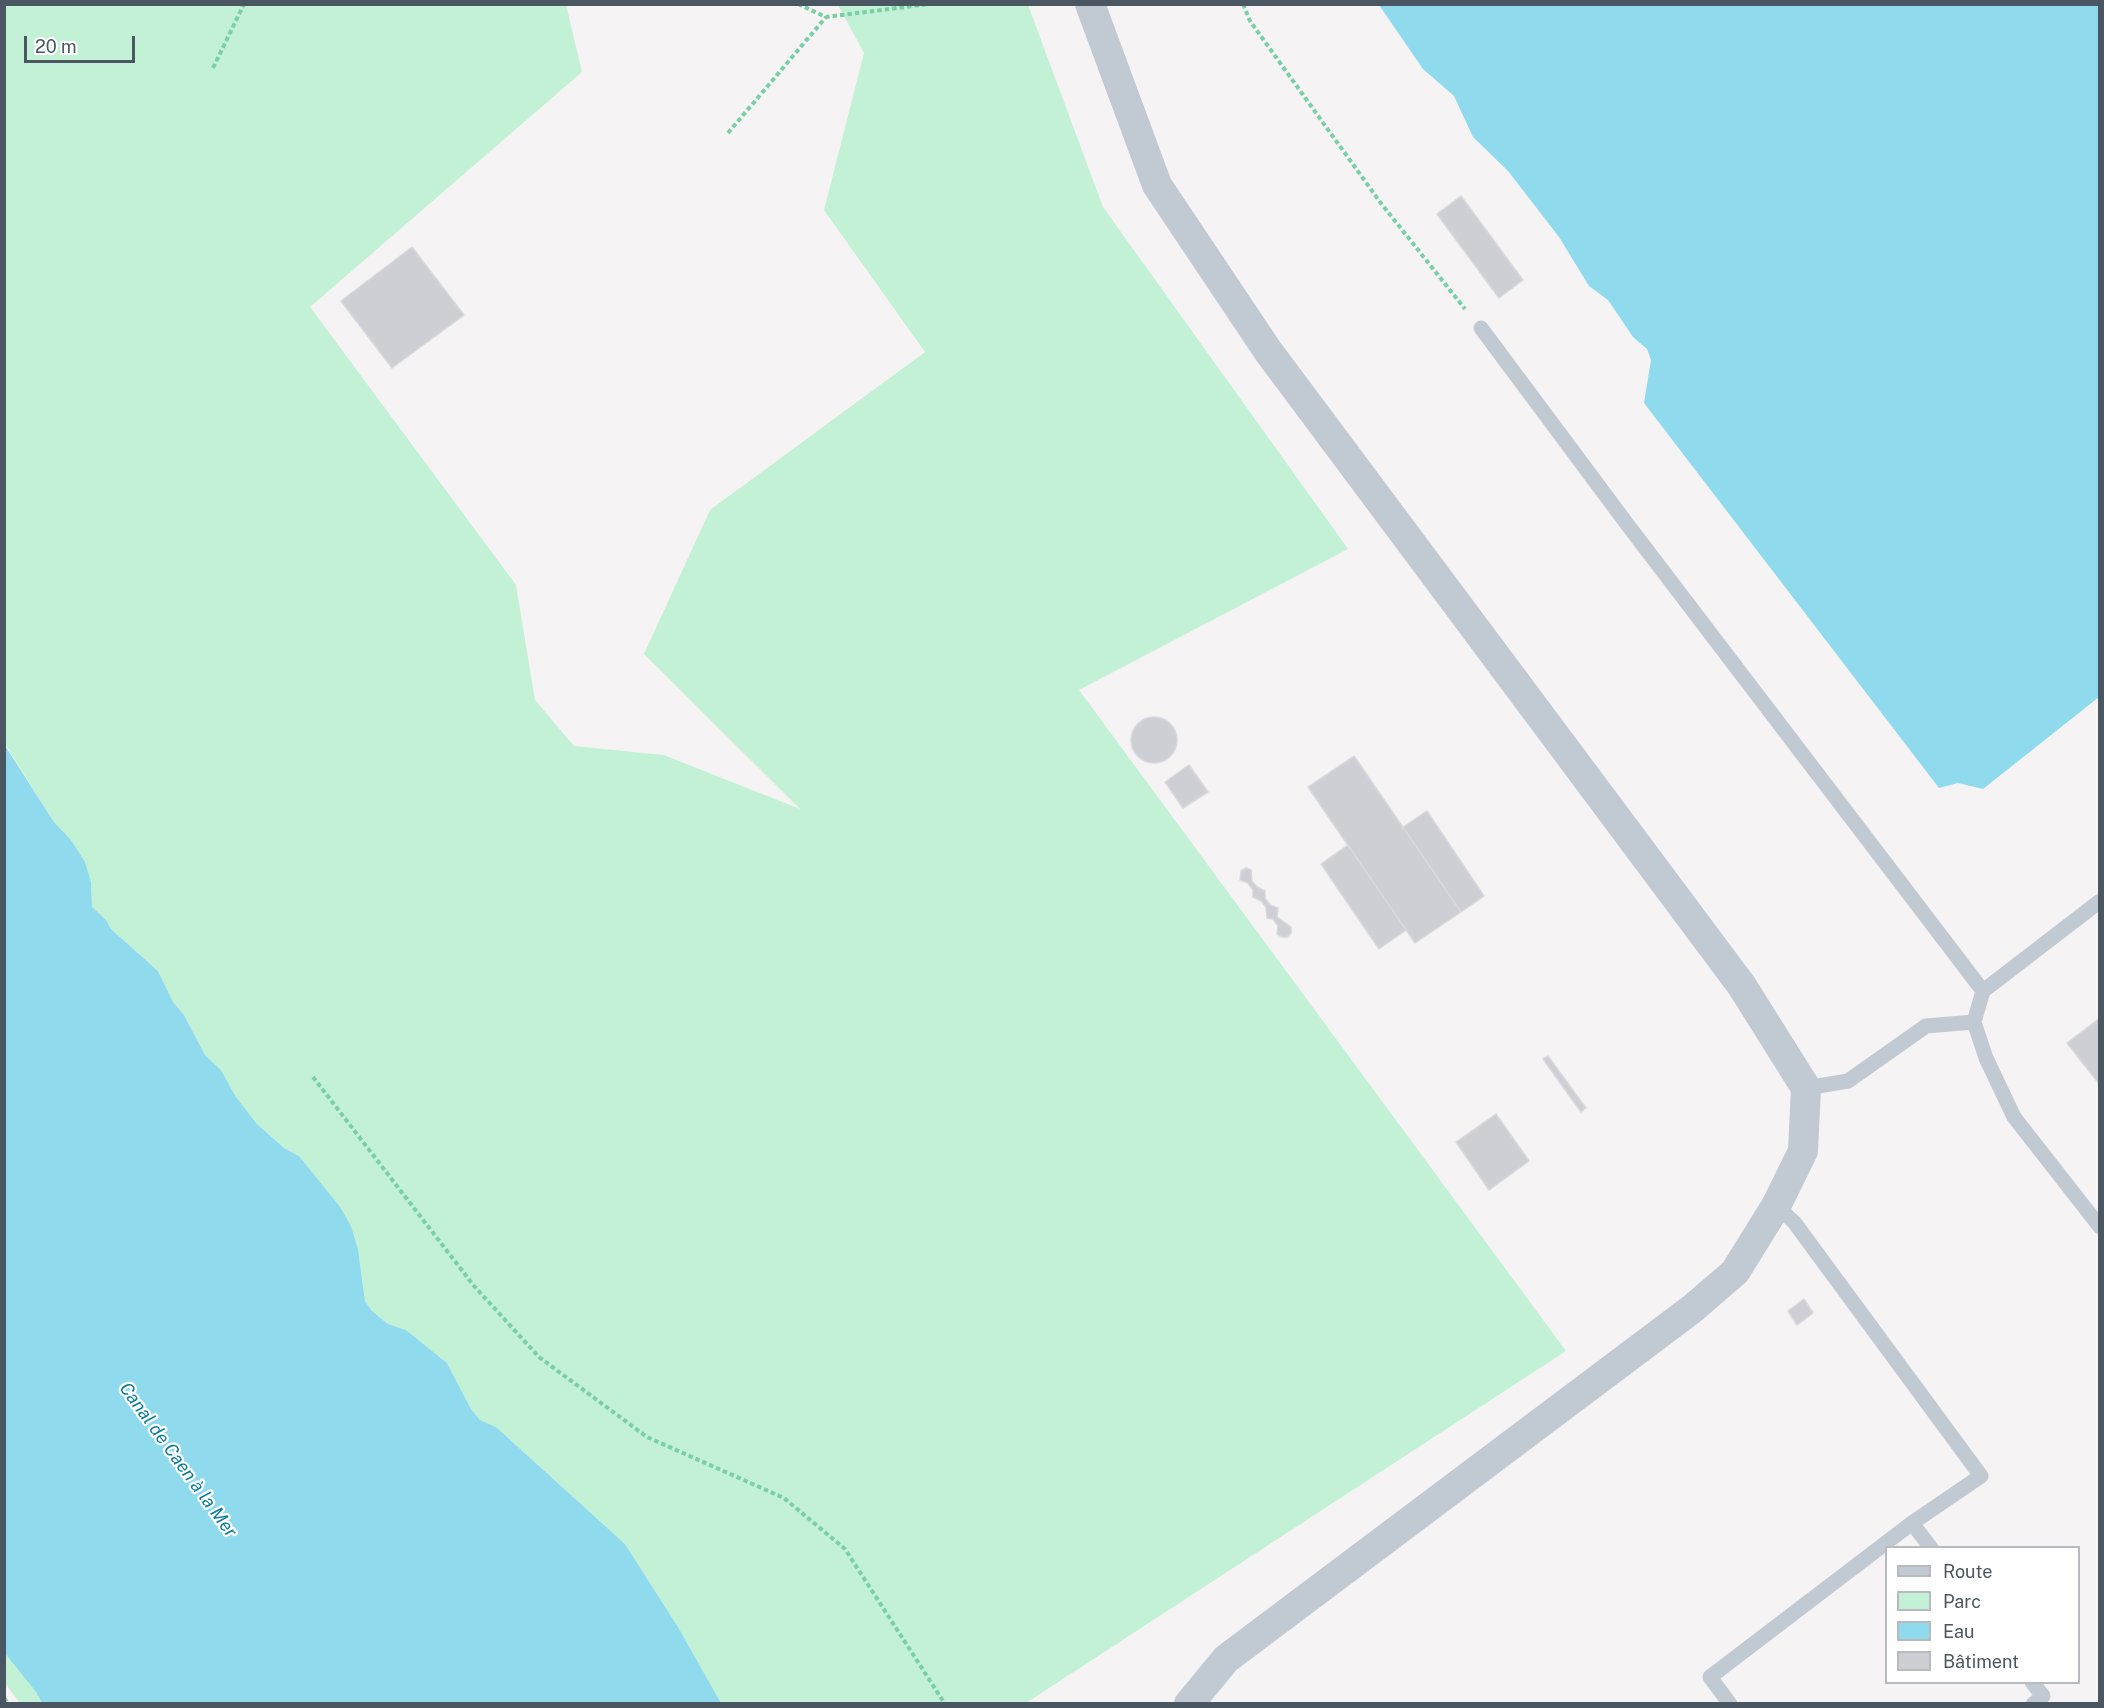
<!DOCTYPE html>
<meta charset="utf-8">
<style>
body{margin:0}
#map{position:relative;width:2104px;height:1708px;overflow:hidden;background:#f5f3f3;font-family:"Public Sans",sans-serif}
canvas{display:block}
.frame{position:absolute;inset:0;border:6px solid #4a5661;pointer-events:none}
.legend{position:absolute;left:1885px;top:1546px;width:195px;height:138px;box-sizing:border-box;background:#fff;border:2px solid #b7bbc0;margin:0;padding:8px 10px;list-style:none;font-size:18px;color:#4a5661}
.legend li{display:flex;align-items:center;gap:12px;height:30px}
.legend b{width:30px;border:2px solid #b7bbc0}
.scale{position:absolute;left:24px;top:36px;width:111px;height:27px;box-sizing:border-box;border:3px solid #4a5661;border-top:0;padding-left:8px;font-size:18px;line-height:21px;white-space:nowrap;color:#4a5661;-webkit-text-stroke:4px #fff;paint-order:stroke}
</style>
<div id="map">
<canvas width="2104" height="1708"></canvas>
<div class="frame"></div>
<ul class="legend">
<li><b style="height:8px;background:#c1cad2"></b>Route</li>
<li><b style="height:16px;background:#c3f1d5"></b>Parc</li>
<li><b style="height:16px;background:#90daee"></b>Eau</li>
<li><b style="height:16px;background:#cdcfd5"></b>Bâtiment</li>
</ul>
<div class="scale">20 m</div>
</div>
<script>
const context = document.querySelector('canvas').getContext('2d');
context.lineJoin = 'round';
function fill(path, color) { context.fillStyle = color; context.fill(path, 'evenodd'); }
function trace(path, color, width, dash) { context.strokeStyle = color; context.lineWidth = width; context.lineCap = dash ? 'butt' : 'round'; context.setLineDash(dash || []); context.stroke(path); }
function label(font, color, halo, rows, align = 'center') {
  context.font = font + ' "Public Sans",sans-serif'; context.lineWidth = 4.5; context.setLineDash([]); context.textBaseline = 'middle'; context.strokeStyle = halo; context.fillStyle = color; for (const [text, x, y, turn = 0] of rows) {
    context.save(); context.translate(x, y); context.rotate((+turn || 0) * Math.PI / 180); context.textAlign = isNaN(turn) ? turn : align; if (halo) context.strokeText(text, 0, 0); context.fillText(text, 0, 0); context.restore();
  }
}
const green = new Path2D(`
 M 4,5 L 566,5 L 582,72 L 310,307 L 516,585 L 535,700 L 574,746 L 664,755 L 800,809 L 644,654 L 710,510 L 925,352 L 824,210 L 864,53 L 838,5 L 1028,5 L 1103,207 L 1348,549 L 1079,690 L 1566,1351 L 1026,1703 L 721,1703 L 678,1627 L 625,1544 L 496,1427 L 480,1420 L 471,1409 L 447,1363 L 406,1330 L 388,1324 L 372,1311 L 365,1301 L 358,1249 L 351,1226 L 299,1156 L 284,1148 L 257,1124 L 236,1097 L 221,1070 L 205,1055 L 184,1015 L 173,1002 L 158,971 L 111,929 L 106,920 L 92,908 L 91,882 L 71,840 L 54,822 L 5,744 Z
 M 5,1652 L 36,1692 L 42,1703 L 20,1703 L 5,1683 Z`);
const water = new Path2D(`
 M 1379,5 L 2099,5 L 2099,697 L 1983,789 L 1958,783 L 1939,788 L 1644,403 L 1651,360 L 1647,349 L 1633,337 L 1608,300 L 1589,286 L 1559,237 L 1508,171 L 1473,137 L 1454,96 L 1423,69 Z
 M 4,744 L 54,822 L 71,840 L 85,862 L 91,882 L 92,907 L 106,920 L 111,929 L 158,971 L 173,1002 L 184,1015 L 205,1055 L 221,1070 L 236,1097 L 257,1124 L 284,1148 L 299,1156 L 340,1207 L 351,1226 L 358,1249 L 365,1301 L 372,1311 L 388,1324 L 406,1330 L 447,1363 L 471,1409 L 480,1420 L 496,1427 L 625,1544 L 678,1627 L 721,1703 L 42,1703 L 36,1692 L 4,1652 Z`);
const building = new Path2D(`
 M 1461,196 L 1523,280 L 1499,298 L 1437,214 Z
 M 412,247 L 464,315 L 392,368 L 341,301 Z
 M1131 740a23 23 0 1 1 46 0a23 23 0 1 1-46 0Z
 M 1354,756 L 1461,912 L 1415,943 L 1308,787 Z
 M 1189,765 L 1208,792 L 1183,808 L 1165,782 Z
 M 1427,811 L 1484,896 L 1461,912 L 1403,827 Z
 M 1348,845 L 1406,930 L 1379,949 L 1321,864 Z
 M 1246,868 L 1251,870 L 1252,881 L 1257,887 L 1265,891 L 1265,898 L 1270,905 L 1278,908 L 1277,917 L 1291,927 L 1291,933 L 1287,937 L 1282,937 L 1277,934 L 1278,926 L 1273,919 L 1267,918 L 1266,907 L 1261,901 L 1253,897 L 1253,890 L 1248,883 L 1240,880 L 1241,871 Z
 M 2100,1018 L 2100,1085 L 2067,1043 Z
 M 1548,1056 L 1586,1108 L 1581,1112 L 1543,1059 Z
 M 1496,1114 L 1529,1161 L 1489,1190 L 1456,1142 Z
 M 1804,1299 L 1813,1313 L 1797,1325 L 1788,1311 Z`);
const path = new Path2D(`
 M 798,4 L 826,17 L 929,4
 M 1243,4 L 1250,21 L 1380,202 L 1465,309
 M 213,68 L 244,4
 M 728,133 L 826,17
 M 313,1077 L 474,1286 L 539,1357 L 647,1437 L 784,1498 L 845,1549 L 945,1704
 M 4,1698 L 9,1704`);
const service = new Path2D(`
 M 1481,328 L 1627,524 L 1983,991
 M 2100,901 L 1983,991 L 1974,1022 L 1986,1058 L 2014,1117 L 2100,1227
 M 1806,1088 L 1848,1081 L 1926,1026 L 1974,1022
 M 1776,1206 L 1794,1222 L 1981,1476 L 1912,1523
 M 2032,1682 L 2043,1696 L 2033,1704
 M 1730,1704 L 1710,1677 L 1912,1523 L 1931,1548`);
const minor = new Path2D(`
 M 1090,4 L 1157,185 L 1268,351 L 1742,986 L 1806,1088 L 1803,1151 L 1776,1206 L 1735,1272 L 1692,1309 L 1226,1659 L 1189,1704`);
const waterNames = [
 ["Canal de Caen à la Mer",178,1460,54]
];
fill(green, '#c3f1d5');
fill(water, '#90daee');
fill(building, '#cdcfd5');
trace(building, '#d7d9de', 1.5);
trace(path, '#7ad0a6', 4, [4.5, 3]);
trace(service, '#c1cad2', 15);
trace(minor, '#c1cad2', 30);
label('italic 18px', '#0c7c9b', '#fff', waterNames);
</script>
